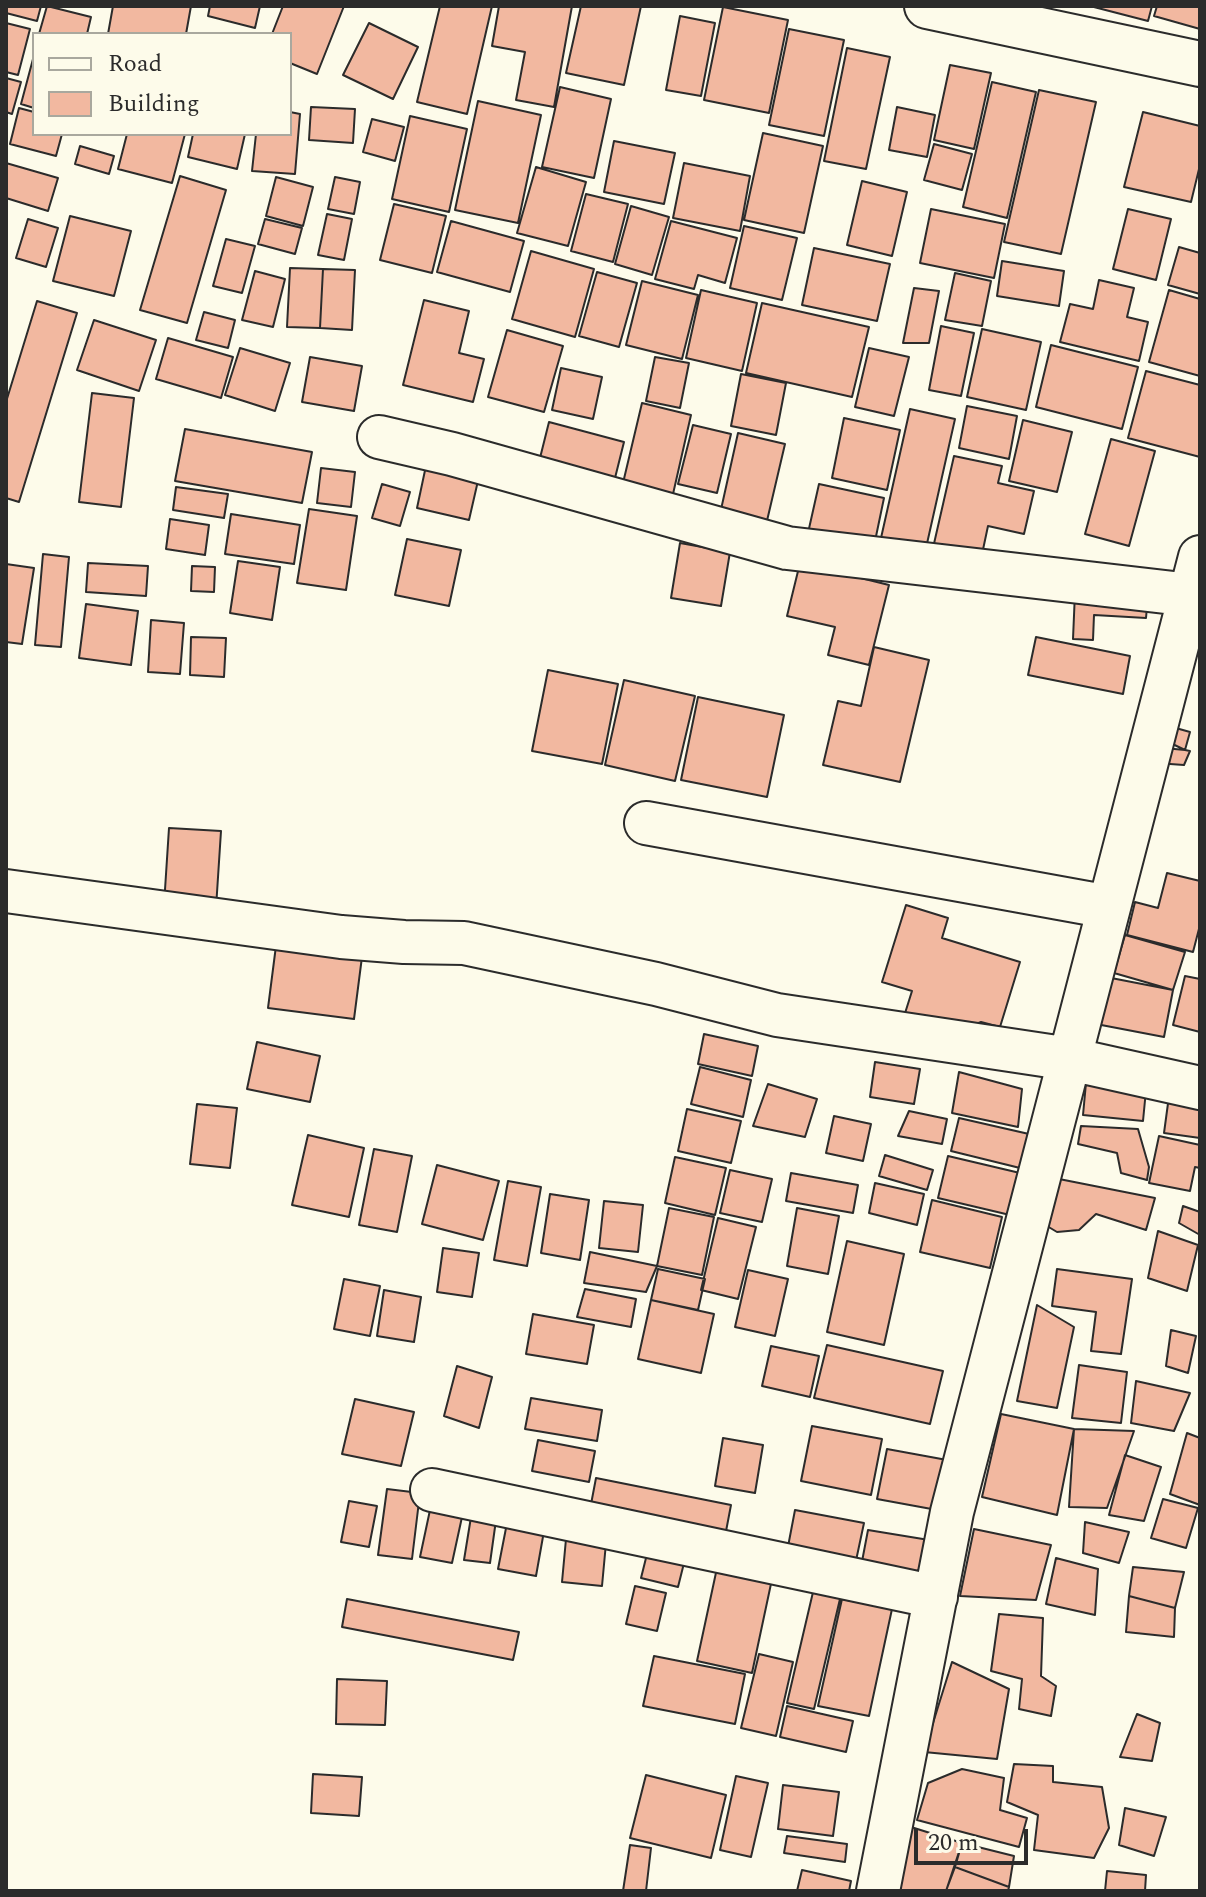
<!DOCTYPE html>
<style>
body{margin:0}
#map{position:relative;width:1206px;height:1897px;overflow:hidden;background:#fdfbea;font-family:Spectral,serif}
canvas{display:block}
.frame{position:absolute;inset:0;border:8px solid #2b2b2b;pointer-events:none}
.legend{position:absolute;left:32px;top:32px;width:260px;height:104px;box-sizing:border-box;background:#fdfbea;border:2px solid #a9a89e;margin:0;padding:10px 14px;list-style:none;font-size:24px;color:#2b2b2b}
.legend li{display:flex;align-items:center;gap:16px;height:40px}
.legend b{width:40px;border:2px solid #a9a89e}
.scale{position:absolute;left:914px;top:1829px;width:114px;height:36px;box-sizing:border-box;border:4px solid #2b2b2b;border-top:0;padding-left:10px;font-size:24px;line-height:28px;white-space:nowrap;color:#2b2b2b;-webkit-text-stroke:6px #fdfbea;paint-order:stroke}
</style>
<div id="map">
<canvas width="1206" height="1897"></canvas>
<div class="frame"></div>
<ul class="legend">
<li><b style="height:10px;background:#fdfbea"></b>Road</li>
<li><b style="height:22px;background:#f2b8a0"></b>Building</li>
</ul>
<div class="scale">20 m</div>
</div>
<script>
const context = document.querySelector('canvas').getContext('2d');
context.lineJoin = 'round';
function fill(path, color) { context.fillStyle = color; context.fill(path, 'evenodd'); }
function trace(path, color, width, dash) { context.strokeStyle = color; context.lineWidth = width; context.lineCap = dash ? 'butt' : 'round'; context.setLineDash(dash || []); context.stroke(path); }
const building = new Path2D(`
 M 6,6 L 41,6 L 37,21 L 6,13 Z
 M 47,6 L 91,17 L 87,34 L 39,34 Z
 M 113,6 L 191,6 L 186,34 L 108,34 Z
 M 210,6 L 260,6 L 255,28 L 208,16 Z
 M 283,6 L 344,6 L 317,74 L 290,63 L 290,34 L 272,34 Z
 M 440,6 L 492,6 L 467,114 L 417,102 Z
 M 499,6 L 572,6 L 554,107 L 516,100 L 525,52 L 492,46 Z
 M 581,6 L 641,6 L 624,85 L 566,73 Z
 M 1090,6 L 1152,6 L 1148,21 Z
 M 1157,6 L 1200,6 L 1200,29 L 1154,16 Z
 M 723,7 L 788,20 L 769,113 L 704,100 Z
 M 680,16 L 715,23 L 701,96 L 666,90 Z
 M 6,23 L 30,29 L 18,75 L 6,72 Z
 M 369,23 L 418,47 L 393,99 L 343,75 Z
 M 789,29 L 844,40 L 824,136 L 769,125 Z
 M 847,48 L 890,57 L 866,169 L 824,161 Z
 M 33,59 L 34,59 L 34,108 L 21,104 Z
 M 950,65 L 991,73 L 974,149 L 934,140 Z
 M 6,78 L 21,82 L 12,114 L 6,112 Z
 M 992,82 L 1036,92 L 1007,218 L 963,207 Z
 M 560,87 L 611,99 L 594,178 L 542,167 Z
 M 1039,90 L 1096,102 L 1061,254 L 1004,242 Z
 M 478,101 L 541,115 L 518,223 L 455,210 Z
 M 311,107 L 355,109 L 353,143 L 309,140 Z
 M 897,107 L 935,115 L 927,157 L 889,150 Z
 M 19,108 L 34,112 L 34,134 L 62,134 L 56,156 L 10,144 Z
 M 290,112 L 300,114 L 295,174 L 252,171 L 256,134 L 290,134 Z
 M 1143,112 L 1200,126 L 1200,165 L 1191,202 L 1124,187 Z
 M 410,116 L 467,129 L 449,212 L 392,199 Z
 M 372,119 L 404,127 L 395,161 L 363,152 Z
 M 763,133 L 823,146 L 804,233 L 744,220 Z
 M 127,134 L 185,134 L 172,183 L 118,169 Z
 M 193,134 L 245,134 L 237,169 L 188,157 Z
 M 614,141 L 675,153 L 664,204 L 604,192 Z
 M 934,144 L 972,154 L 962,190 L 924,180 Z
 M 80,146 L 114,156 L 109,174 L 75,164 Z
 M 6,163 L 58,178 L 48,211 L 6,198 Z
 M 684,163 L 750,176 L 740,231 L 673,218 Z
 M 536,167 L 586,182 L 568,246 L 517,233 Z
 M 180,176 L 226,190 L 187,323 L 140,310 Z
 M 276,177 L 313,187 L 303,226 L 266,216 Z
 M 335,177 L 360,182 L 354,214 L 328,209 Z
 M 862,181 L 907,192 L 892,256 L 847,245 Z
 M 586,194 L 628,204 L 613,262 L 571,251 Z
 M 394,204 L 446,216 L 432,273 L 380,260 Z
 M 631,206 L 669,217 L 652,275 L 615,264 Z
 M 931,209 L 1005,224 L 994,278 L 920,263 Z
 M 1128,209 L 1171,219 L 1156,280 L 1113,269 Z
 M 327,214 L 352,219 L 344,260 L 318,255 Z
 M 70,216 L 131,231 L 114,296 L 53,281 Z
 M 28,219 L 58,228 L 46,267 L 16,258 Z
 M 265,219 L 302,228 L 295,254 L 258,244 Z
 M 451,221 L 524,241 L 510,292 L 437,272 Z
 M 671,221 L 737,238 L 725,283 L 698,275 L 694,289 L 655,279 Z
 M 744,226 L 797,238 L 782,300 L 730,288 Z
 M 226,239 L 255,246 L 242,293 L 213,286 Z
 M 1179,247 L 1200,253 L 1200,294 L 1168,285 Z
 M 814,248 L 890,264 L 877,321 L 802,305 Z
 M 531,251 L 594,269 L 575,337 L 512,319 Z
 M 1002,261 L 1064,271 L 1059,306 L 997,296 Z
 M 290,268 L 323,269 L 320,328 L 287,327 Z
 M 323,269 L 355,270 L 352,330 L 320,328 Z
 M 255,271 L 285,279 L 273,327 L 242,320 Z
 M 597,272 L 637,283 L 619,347 L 579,336 Z
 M 955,273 L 991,281 L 982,326 L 945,320 Z
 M 1099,280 L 1134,288 L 1127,317 L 1148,322 L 1139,361 L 1060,342 L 1070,304 L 1093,309 Z
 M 642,281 L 698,295 L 682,359 L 626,345 Z
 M 914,288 L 939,291 L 929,343 L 903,343 Z
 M 701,290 L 757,303 L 742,371 L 686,358 Z
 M 1169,290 L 1200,299 L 1200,376 L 1149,362 Z
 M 424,300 L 469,311 L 459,353 L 484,359 L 473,402 L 403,385 Z
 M 37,301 L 77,313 L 19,502 L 6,498 L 6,402 Z
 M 762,303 L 869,327 L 852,397 L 746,373 Z
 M 204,312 L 235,320 L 228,348 L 196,340 Z
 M 94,320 L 156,340 L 139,391 L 77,370 Z
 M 941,326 L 974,333 L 961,396 L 929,390 Z
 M 982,329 L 1041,342 L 1026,410 L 967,397 Z
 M 507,330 L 563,346 L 544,412 L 488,397 Z
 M 168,338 L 233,357 L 221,398 L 156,379 Z
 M 1051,345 L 1138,367 L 1122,429 L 1036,407 Z
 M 240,348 L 290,363 L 275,411 L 225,395 Z
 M 869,348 L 909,357 L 894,416 L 855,407 Z
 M 310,357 L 362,366 L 354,411 L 302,402 Z
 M 655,357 L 689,363 L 680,408 L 646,401 Z
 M 561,368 L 602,377 L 593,419 L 552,410 Z
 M 1146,371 L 1200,385 L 1200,457 L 1128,438 Z
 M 741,374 L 786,383 L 776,435 L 731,426 Z
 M 92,393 L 134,398 L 121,507 L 79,502 Z
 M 642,403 L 691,415 L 673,494 L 623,483 Z
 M 967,406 L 1017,416 L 1009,459 L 959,448 Z
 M 910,409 L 955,419 L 926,548 L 881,538 Z
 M 844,418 L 900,430 L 887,490 L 832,478 Z
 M 1023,420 L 1072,432 L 1057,492 L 1009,481 Z
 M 549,422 L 624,442 L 613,486 L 538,466 Z
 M 693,425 L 731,434 L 717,493 L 678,484 Z
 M 185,429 L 312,452 L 302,503 L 175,481 Z
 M 738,433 L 785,444 L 766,525 L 720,514 Z
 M 1111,439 L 1155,451 L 1129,546 L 1085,534 Z
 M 954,456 L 1002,466 L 998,483 L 1034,491 L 1024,534 L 988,526 L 981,559 L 933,548 Z
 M 427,461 L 480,472 L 469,520 L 417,508 Z
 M 321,468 L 355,472 L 351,507 L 317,503 Z
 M 382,484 L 410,492 L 400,526 L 372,518 Z
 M 819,484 L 884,498 L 874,546 L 808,533 Z
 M 176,487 L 228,494 L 224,518 L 173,510 Z
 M 309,509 L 357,516 L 346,590 L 297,583 Z
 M 231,514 L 300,525 L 294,564 L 225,554 Z
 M 170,519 L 209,525 L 205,555 L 166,549 Z
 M 407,539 L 461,550 L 449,606 L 395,595 Z
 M 680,543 L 730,552 L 721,606 L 671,598 Z
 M 43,554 L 69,557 L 61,647 L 35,645 Z
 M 238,561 L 280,567 L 272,620 L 230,613 Z
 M 88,563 L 148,566 L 146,596 L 86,592 Z
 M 800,563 L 889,585 L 869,665 L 828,655 L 835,627 L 787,616 Z
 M 6,564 L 34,568 L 22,644 L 6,642 Z
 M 192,566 L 215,567 L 214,592 L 191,591 Z
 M 1075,592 L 1148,596 L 1146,618 L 1094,615 L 1093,640 L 1073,639 Z
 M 86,604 L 138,611 L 131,665 L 79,658 Z
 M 151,620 L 184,623 L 180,674 L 148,672 Z
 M 191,637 L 226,638 L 224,677 L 190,675 Z
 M 1036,637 L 1130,656 L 1123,694 L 1028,675 Z
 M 874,647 L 929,660 L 900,782 L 823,765 L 838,701 L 861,706 Z
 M 548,670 L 618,684 L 602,764 L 532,751 Z
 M 624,680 L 695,696 L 675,781 L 605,765 Z
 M 698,697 L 784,715 L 767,797 L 681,780 Z
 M 1165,725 L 1190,732 L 1185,750 L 1162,739 Z
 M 1164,748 L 1185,750 L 1190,751 L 1184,765 L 1156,763 Z
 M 169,828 L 221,831 L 216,908 L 164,905 Z
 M 1167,873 L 1200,881 L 1200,925 L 1193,952 L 1127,935 L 1135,902 L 1158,908 Z
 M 906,905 L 948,918 L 942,938 L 1020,962 L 1000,1027 L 981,1022 L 966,1028 L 901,1026 L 912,991 L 882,982 Z
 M 1125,935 L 1185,952 L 1173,990 L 1114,973 Z
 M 277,938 L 363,949 L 354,1019 L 268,1008 Z
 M 1185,976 L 1200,979 L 1200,1032 L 1173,1025 Z
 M 1106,977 L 1173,990 L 1164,1037 L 1096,1024 Z
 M 704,1034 L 758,1046 L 752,1076 L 698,1064 Z
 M 257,1042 L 320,1056 L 310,1102 L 247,1089 Z
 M 875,1062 L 920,1069 L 914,1104 L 870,1097 Z
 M 700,1067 L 751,1080 L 743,1117 L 691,1104 Z
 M 959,1072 L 1022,1089 L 1018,1127 L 952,1113 Z
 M 1086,1083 L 1146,1090 L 1143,1121 L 1083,1115 Z
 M 768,1084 L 817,1099 L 805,1137 L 753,1126 Z
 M 1169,1096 L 1200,1099 L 1200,1138 L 1164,1133 Z
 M 197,1104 L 237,1108 L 230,1168 L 190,1164 Z
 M 687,1109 L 741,1121 L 731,1163 L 678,1151 Z
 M 909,1111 L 947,1119 L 942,1144 L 898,1136 Z
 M 834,1116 L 871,1124 L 863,1161 L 826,1153 Z
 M 959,1118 L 1029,1134 L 1020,1168 L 951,1151 Z
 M 1081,1126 L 1138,1129 L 1149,1167 L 1147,1180 L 1121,1173 L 1117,1153 L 1078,1144 Z
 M 308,1135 L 364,1148 L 349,1217 L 292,1205 Z
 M 1159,1136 L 1200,1145 L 1200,1168 L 1195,1167 L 1190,1191 L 1149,1183 Z
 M 374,1149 L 412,1156 L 397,1232 L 359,1225 Z
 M 885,1155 L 933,1170 L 927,1190 L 879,1176 Z
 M 948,1156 L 1020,1173 L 1010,1215 L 938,1198 Z
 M 675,1157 L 726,1168 L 715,1215 L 665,1203 Z
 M 437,1165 L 499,1181 L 483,1240 L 422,1224 Z
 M 730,1170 L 772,1179 L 762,1222 L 720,1213 Z
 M 791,1173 L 858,1185 L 853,1213 L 786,1201 Z
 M 1054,1178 L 1155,1198 L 1146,1230 L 1096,1214 L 1079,1230 L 1057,1232 L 1042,1223 Z
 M 508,1181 L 541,1187 L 527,1266 L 494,1260 Z
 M 875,1183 L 924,1194 L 917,1225 L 869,1213 Z
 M 550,1194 L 589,1200 L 580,1260 L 541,1253 Z
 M 932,1200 L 1002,1217 L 990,1268 L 920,1252 Z
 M 604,1201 L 643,1205 L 638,1252 L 599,1248 Z
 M 1183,1206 L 1200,1212 L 1200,1235 L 1179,1223 Z
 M 669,1208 L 714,1217 L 702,1275 L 657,1266 Z
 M 797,1208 L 839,1216 L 828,1274 L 787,1266 Z
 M 718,1218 L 756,1227 L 738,1299 L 701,1290 Z
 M 1158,1231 L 1198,1245 L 1187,1291 L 1148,1278 Z
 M 847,1241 L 904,1254 L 884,1345 L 827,1332 Z
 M 443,1248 L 479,1253 L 472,1297 L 437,1292 Z
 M 590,1252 L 657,1266 L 646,1292 L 584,1283 Z
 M 658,1269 L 705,1279 L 698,1310 L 651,1300 Z
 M 1057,1269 L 1132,1279 L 1121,1354 L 1091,1351 L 1096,1312 L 1052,1306 Z
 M 748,1270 L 788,1279 L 775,1336 L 735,1327 Z
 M 344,1279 L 380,1286 L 370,1336 L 334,1329 Z
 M 585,1289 L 636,1299 L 631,1327 L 577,1317 Z
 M 384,1290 L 421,1297 L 414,1342 L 377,1336 Z
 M 651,1300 L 714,1314 L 701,1373 L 638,1359 Z
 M 1037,1305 L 1074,1327 L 1057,1408 L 1017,1401 Z
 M 533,1314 L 594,1325 L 587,1364 L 526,1354 Z
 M 1171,1330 L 1196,1336 L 1188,1373 L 1166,1366 Z
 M 827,1345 L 943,1371 L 930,1424 L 814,1398 Z
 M 771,1346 L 819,1356 L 810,1397 L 762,1386 Z
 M 1079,1365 L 1127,1372 L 1121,1423 L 1072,1418 Z
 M 457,1366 L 492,1377 L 479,1428 L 444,1416 Z
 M 1136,1381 L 1190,1393 L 1174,1431 L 1131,1423 Z
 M 531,1398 L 602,1410 L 597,1441 L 525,1429 Z
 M 355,1399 L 414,1412 L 401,1466 L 342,1454 Z
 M 1001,1414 L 1074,1429 L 1057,1515 L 982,1497 Z
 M 812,1426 L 882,1439 L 871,1495 L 801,1481 Z
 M 1074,1429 L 1134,1431 L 1107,1508 L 1069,1507 Z
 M 1187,1433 L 1200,1438 L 1200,1505 L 1170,1494 Z
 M 723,1438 L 763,1445 L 755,1493 L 715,1486 Z
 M 538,1440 L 595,1451 L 589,1482 L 532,1471 Z
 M 887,1449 L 947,1460 L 937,1510 L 877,1499 Z
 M 1125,1455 L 1161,1467 L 1144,1521 L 1109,1515 Z
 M 596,1478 L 731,1505 L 723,1547 L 588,1520 Z
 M 387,1489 L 420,1493 L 412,1559 L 378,1555 Z
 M 1163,1499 L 1198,1508 L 1186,1548 L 1151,1538 Z
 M 349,1501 L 377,1506 L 369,1547 L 341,1542 Z
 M 430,1510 L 462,1517 L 452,1563 L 420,1557 Z
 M 795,1510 L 864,1523 L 854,1570 L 786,1557 Z
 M 471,1517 L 496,1520 L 490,1563 L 464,1560 Z
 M 1085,1522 L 1129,1532 L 1119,1563 L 1083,1553 Z
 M 507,1523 L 544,1531 L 536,1576 L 498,1569 Z
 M 974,1529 L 1051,1545 L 1036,1600 L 960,1596 Z
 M 868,1530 L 929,1540 L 920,1584 L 860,1572 Z
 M 566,1539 L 606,1543 L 602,1586 L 562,1582 Z
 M 649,1546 L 686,1555 L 678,1587 L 641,1578 Z
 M 720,1554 L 775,1565 L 752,1673 L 697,1661 Z
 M 1056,1558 L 1098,1569 L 1095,1615 L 1046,1604 Z
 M 1133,1567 L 1184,1572 L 1175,1608 L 1129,1596 Z
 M 817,1575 L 844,1582 L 814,1709 L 787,1703 Z
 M 635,1586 L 666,1593 L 657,1631 L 626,1624 Z
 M 1129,1596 L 1175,1608 L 1174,1637 L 1126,1632 Z
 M 347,1599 L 519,1632 L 513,1660 L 342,1627 Z
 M 842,1599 L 892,1609 L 869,1716 L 818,1706 Z
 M 999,1614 L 1043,1618 L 1041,1676 L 1056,1686 L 1051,1716 L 1019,1709 L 1022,1679 L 991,1671 Z
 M 759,1654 L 793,1662 L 776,1736 L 741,1728 Z
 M 654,1656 L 745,1674 L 735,1724 L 643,1706 Z
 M 952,1662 L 1009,1689 L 997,1759 L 924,1752 Z
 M 337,1679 L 387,1681 L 385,1725 L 336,1724 Z
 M 787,1706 L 853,1721 L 846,1752 L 780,1737 Z
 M 1137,1714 L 1160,1723 L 1152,1761 L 1120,1757 Z
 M 1014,1764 L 1053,1766 L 1053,1782 L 1102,1787 L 1109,1828 L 1094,1858 L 1034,1850 L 1038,1815 L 1007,1802 Z
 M 962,1769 L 1004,1778 L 1000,1810 L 1027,1818 L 1019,1847 L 917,1820 L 928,1783 Z
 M 313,1774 L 362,1777 L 359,1816 L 311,1813 Z
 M 646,1775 L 726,1795 L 711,1858 L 630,1838 Z
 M 736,1776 L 768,1783 L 751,1857 L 720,1850 Z
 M 783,1785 L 839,1792 L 833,1836 L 778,1829 Z
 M 1125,1808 L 1166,1817 L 1154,1856 L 1119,1845 Z
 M 911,1827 L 962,1843 L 946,1891 L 892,1891 Z
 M 787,1836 L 847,1844 L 845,1862 L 784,1853 Z
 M 962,1843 L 1014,1856 L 1009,1887 L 955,1867 Z
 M 630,1845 L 651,1848 L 646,1891 L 623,1891 Z
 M 955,1867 L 1009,1887 L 1008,1891 L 946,1891 Z
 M 802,1870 L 851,1881 L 849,1891 L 797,1891 Z
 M 1107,1871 L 1146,1875 L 1145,1891 L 1105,1891 Z`);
const minor = new Path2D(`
 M 379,437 L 452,454 L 787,548 L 1191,595
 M 646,823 L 1109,907
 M 6,891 L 341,937 L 404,942 L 464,943 L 656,984 L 777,1015 L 1070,1059 L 1200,1088
 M 432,1490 L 936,1597
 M 878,1891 L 952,1512 L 1200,557`);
const major = new Path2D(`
 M 927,6 L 1200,64`);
fill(building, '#f2b8a0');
trace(building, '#2b2b2b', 2);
trace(minor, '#2b2b2b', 46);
trace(major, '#2b2b2b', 48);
trace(minor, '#fdfbea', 42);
trace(major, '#fdfbea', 44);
</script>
